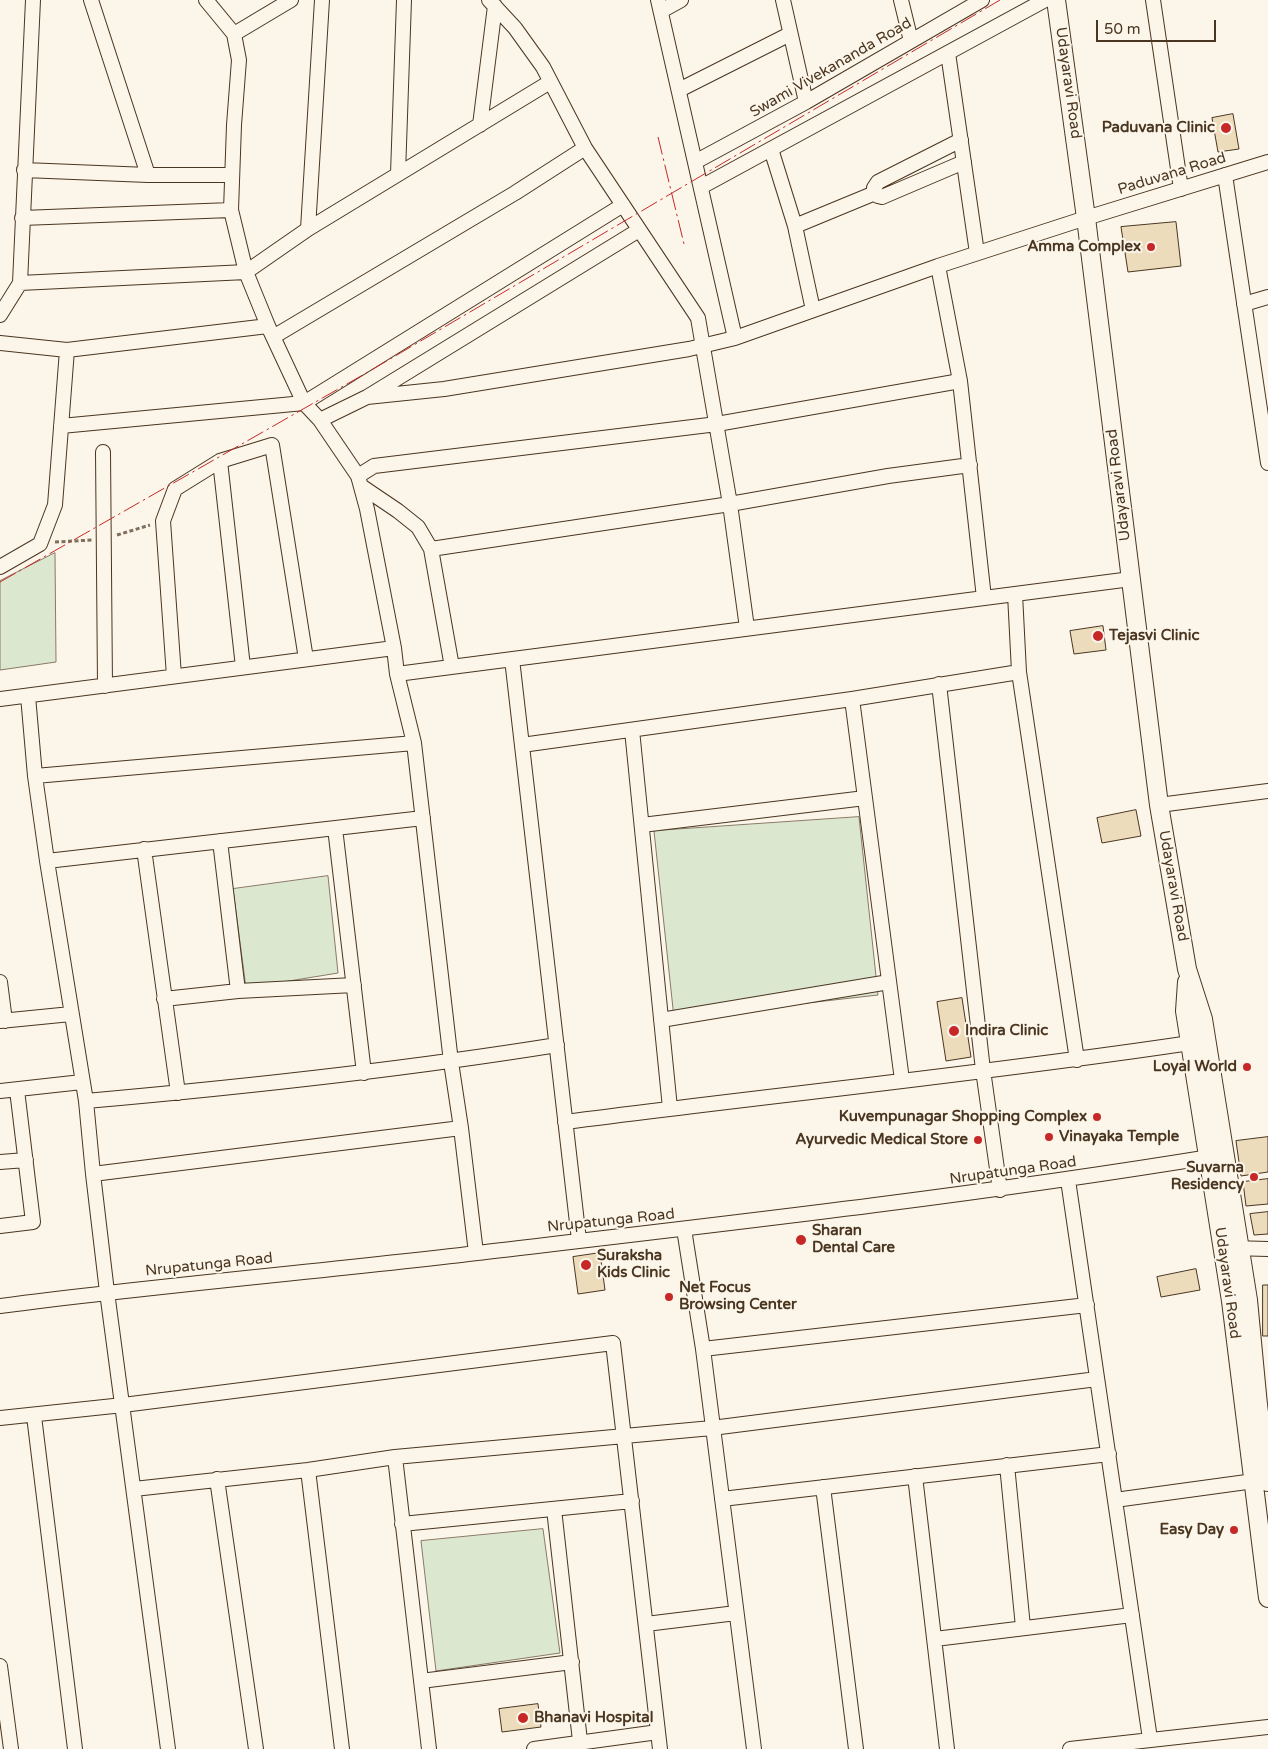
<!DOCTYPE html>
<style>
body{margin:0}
#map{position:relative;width:1268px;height:1749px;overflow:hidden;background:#fbf6e9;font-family:"Varela Round",sans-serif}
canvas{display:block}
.scale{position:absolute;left:1096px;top:20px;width:120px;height:22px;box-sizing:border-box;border:2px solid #4a3520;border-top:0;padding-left:6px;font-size:15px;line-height:18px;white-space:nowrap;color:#4a3520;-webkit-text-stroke:4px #fbf6e9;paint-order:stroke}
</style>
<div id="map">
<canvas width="1268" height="1749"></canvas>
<div class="scale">50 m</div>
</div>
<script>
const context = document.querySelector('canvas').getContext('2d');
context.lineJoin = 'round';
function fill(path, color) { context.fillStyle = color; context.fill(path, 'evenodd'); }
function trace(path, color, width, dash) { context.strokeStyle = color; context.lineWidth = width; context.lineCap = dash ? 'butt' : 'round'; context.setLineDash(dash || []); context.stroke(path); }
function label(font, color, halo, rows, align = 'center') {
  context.font = font + ' "Varela Round",sans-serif'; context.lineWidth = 4; context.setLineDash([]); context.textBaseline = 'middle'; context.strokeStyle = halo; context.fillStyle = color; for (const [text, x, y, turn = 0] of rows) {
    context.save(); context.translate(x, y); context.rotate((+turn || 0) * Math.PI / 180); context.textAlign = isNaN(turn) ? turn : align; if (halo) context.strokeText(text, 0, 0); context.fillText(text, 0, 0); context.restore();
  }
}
const green = new Path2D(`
 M 55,553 L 56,662 L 0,670 L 0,581 Z
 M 859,817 L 878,995 L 674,1018 L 654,831 Z
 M 328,876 L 338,973 L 246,988 L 233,889 Z
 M 543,1529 L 560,1653 L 436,1671 L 421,1541 Z`);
const building = new Path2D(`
 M 1233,114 L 1239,149 L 1218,152 L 1212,118 Z
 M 1176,222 L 1181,266 L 1128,272 L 1121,227 Z
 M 1103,626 L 1106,650 L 1074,654 L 1070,631 Z
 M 1136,810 L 1141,836 L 1102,843 L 1097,818 Z
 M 962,998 L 971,1057 L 946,1061 L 937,1002 Z
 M 1268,1137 L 1268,1172 L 1241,1176 L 1236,1141 Z
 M 1268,1179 L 1268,1204 L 1246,1206 L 1243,1182 Z
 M 1268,1212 L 1268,1234 L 1254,1235 L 1250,1214 Z
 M 600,1253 L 605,1290 L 578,1294 L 573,1257 Z
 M 1196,1269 L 1200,1290 L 1161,1297 L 1157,1277 Z
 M 1263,1285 L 1268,1285 L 1268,1336 L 1263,1336 Z
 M 538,1704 L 541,1727 L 502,1732 L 499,1709 Z`);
const path = new Path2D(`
 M 117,535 L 150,525
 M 55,542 L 92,540`);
const minor = new Path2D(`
 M 91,0 L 148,175
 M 206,0 L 234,34 L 239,60 L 234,125 L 231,210 L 246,272 L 268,326 L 304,403 L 320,420 L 358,476 L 367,509 L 394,648
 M 489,0 L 515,28 L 543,67 L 585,148 L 698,318 L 730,504 L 747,628
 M 658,0 L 735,338
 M 783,0 L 806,102
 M 901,0 L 911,41
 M 1153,0 L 1181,189
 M 661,11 L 681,0
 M 234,34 L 291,0
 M 948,53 L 977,253
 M 679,90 L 790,34
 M 480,125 L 495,6
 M 771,149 L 795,226 L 813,310
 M 695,162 L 806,102 L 982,0
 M 24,170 L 148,175 L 231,175
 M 398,174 L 404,0
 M 1225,175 L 1268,463
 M 701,187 L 1045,0
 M 875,193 L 874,188 L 878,182 L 961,140
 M 875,193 L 878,196 L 882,197 L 964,162
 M 22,218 L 231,210
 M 795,226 L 875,193
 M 308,229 L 322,0
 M 938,266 L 960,381 L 984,598
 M 20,283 L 246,272 L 308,229 L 550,82
 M 1244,304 L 1268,297
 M 0,315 L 20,283 L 33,0
 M 273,337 L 515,193 L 585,148
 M 0,343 L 67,350 L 268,326
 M 367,397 L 444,389 L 689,349 L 735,338 L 938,266 L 1086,218 L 1268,162
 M 320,420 L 367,397 L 639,230
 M 61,426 L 304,403 L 623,205
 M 103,452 L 105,686
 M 220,461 L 243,667
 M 358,476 L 374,466 L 717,424 L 960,381
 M 361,486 L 398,511 L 418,527 L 431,549 L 452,667
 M 431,549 L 730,504 L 888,476 L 970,465
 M 0,567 L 40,544 L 55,505 L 67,350
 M 1015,594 L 1019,672 L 1077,1060
 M 512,659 L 579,1240
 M 397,674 L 414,743 L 451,1062 L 461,1128 L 476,1253
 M 174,676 L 163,521 L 175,489 L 220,461 L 272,445 L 306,659
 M 939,684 L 983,1070 L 1000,1190
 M 28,696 L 35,776 L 47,861 L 86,1101 L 93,1174 L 107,1292 L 168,1749
 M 0,699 L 394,648 L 397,674 L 1131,579
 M 852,699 L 902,1080
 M 632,730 L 670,1108
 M 522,745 L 852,699 L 1019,672
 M 35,776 L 414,743
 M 1159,805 L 1268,791
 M 642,825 L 865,798
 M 335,828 L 364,1073
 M 220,841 L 238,991
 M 144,849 L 178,1093
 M 47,861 L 423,818
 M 0,982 L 5,1021
 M 164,999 L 238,991 L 354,985
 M 661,1020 L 889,982
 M 0,1021 L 71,1014
 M 0,1091 L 82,1082
 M 86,1101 C 244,1087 401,1070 557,1045
 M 565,1122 C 773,1095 983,1074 1190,1043
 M 0,1162 L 26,1160
 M 93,1174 L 461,1128
 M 1068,1180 L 1150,1739
 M 0,1226 L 33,1222 L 17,1090
 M 684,1229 L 703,1349 L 754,1749
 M 1231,1248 L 1268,1249
 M 0,1306 C 159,1285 318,1272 477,1253 C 724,1224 971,1196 1216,1156
 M 703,1349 L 1087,1305
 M 34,1416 L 75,1749
 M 0,1418 L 123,1405 L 613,1343 L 660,1749
 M 395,1457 L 429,1749
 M 1007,1465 L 1023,1627
 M 308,1470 L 342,1749
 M 915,1476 L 947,1749
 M 217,1479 L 256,1749
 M 823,1487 L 856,1749
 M 134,1489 L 308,1470 L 395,1457 L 712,1428 L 1097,1379
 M 722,1499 L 1109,1454
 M 1115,1500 L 1254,1481
 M 554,1509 L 580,1741
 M 402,1524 L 632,1501
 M 646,1624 L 736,1613
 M 935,1639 L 1132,1615
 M 0,1666 L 11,1749
 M 421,1681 L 572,1662
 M 534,1749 L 658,1732
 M 1070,1749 L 1268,1727`);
const tertiary = new Path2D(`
 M 1056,0 L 1086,218 L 1159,805 L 1187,969 L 1203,1019 L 1248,1300 L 1258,1405 L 1268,1482
 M 1187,982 L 1185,1011 L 1231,1301 L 1268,1598`);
const power = new Path2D(`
 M 658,137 L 684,244
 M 0,582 L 368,372 L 1000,0`);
const markers = [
 [1226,128,6,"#c62828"],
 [1151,247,5,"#c62828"],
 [1098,636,6,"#c62828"],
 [954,1031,6,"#c62828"],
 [1247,1067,5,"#c62828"],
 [1097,1117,5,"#c62828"],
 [1049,1137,5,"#c62828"],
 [978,1140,5,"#c62828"],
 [1254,1177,5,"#c62828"],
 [801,1240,6,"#c62828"],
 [586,1265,6,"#c62828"],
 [669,1297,5,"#c62828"],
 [1234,1530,5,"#c62828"],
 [523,1718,6,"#c62828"]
];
const streetNames = [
 ["Swami Vivekananda Road",831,68,-30],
 ["Udayaravi Road",1068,83,82],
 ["Paduvana Road",1172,174,-17],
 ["Udayaravi Road",1119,485,-97],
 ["Udayaravi Road",1173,886,80],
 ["Nrupatunga Road",1013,1171,-8],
 ["Nrupatunga Road",611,1221,-6],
 ["Nrupatunga Road",209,1265,-6],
 ["Udayaravi Road",1227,1283,82]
];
const poiNames = [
 ["Paduvana Clinic",1215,128],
 ["Amma Complex",1141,247],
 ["Tejasvi Clinic",1109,636,"left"],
 ["Indira Clinic",965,1031,"left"],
 ["Loyal World",1237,1067],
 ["Kuvempunagar Shopping Complex",1087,1117],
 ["Vinayaka Temple",1059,1137,"left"],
 ["Ayurvedic Medical Store",968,1140],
 ["Suvarna",1244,1168],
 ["Residency",1244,1185],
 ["Sharan",812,1231,"left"],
 ["Dental Care",812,1248,"left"],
 ["Suraksha",597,1256,"left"],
 ["Kids Clinic",597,1273,"left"],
 ["Net Focus",679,1288,"left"],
 ["Browsing Center",679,1305,"left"],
 ["Easy Day",1224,1530],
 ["Bhanavi Hospital",534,1718,"left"]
];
fill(green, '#dce7d0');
trace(green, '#887966', 1);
fill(building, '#ecdcbc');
trace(building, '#4a3520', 1);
trace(minor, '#4a3520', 16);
trace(tertiary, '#4a3520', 20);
trace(path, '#7f6f5c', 3, [4, 2.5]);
trace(minor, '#fbf6e9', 14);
trace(tertiary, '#fbf6e9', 18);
trace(power, '#c62828', 1, [18, 4, 2.5, 4]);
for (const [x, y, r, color] of markers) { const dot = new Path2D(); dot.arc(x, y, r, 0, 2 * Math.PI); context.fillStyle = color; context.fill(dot); trace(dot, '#fbf6e9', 2); }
label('15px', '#4a3520', '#fbf6e9', streetNames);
label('bold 15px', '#4a3520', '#fbf6e9', poiNames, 'right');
</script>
